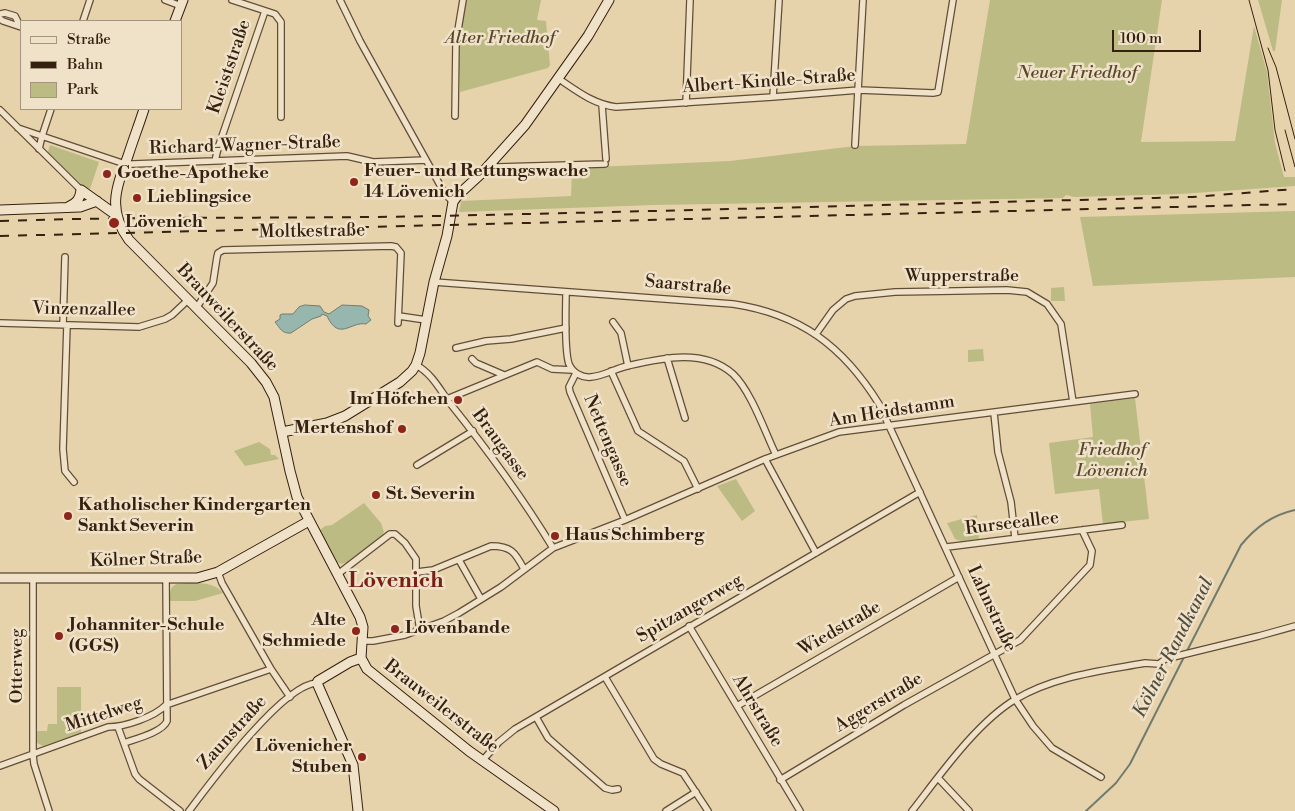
<!DOCTYPE html>
<meta charset="utf-8">
<style>
body{margin:0}
#map{position:relative;width:1295px;height:811px;overflow:hidden;background:#e7d3ab;font-family:"Libre Bodoni",serif}
canvas{display:block}
.legend{position:absolute;left:20px;top:20px;width:162px;height:90px;box-sizing:border-box;background:#efe2c8;border:1px solid #a5947e;margin:0;padding:6px 9px;list-style:none;font-size:15px;color:#362010}
.legend li{display:flex;align-items:center;gap:10px;height:25px}
.legend b{width:25px;border:1px solid #a5947e}
.scale{position:absolute;left:1112px;top:30px;width:89px;height:22px;box-sizing:border-box;border:2px solid #362010;border-top:0;padding-left:6px;font-size:15px;line-height:18px;white-space:nowrap;color:#362010;-webkit-text-stroke:4px #efe2c8;paint-order:stroke}
</style>
<div id="map">
<canvas width="1295" height="811"></canvas>
<ul class="legend">
<li><b style="height:6px;background:#efe2c8"></b>Straße</li>
<li><b style="height:6px;background:#362010"></b>Bahn</li>
<li><b style="height:14px;background:#bcbb84"></b>Park</li>
</ul>
<div class="scale">100 m</div>
</div>
<script>
const context = document.querySelector('canvas').getContext('2d');
context.lineJoin = 'round';
function fill(path, color) { context.fillStyle = color; context.fill(path, 'evenodd'); }
function trace(path, color, width, dash) { context.strokeStyle = color; context.lineWidth = width; context.lineCap = dash ? 'butt' : 'round'; context.setLineDash(dash || []); context.stroke(path); }
function label(font, color, halo, rows, align = 'center') {
  context.font = font + ' "Libre Bodoni",serif'; context.lineWidth = 5; context.setLineDash([]); context.textBaseline = 'middle'; context.strokeStyle = halo; context.fillStyle = color; for (const [text, x, y, turn = 0] of rows) {
    context.save(); context.translate(x, y); context.rotate((+turn || 0) * Math.PI / 180); context.textAlign = isNaN(turn) ? turn : align; if (halo) context.strokeText(text, 0, 0); context.fillText(text, 0, 0); context.restore();
  }
}
const green = new Path2D(`
 M 466,0 L 541,0 L 537,20 L 546,21 L 550,65 L 548,68 L 460,92 L 458,44 Z
 M 990,0 L 1162,0 L 1141,142 L 1235,141 L 1254,26 L 1267,72 L 1275,143 L 1284,177 L 1295,177 L 1295,186 L 1180,194 L 1074,197 L 1066,195 L 1063,198 L 654,205 L 459,212 L 461,201 L 571,196 L 572,168 L 730,161 L 855,146 L 966,144 Z
 M 1258,0 L 1282,0 L 1275,51 L 1273,51 Z
 M 50,145 L 99,162 L 90,189 L 83,186 L 48,152 Z
 M 1295,211 L 1295,277 L 1093,286 L 1080,217 Z
 M 1064,287 L 1065,301 L 1051,301 L 1051,288 Z
 M 983,349 L 984,361 L 968,362 L 968,350 Z
 M 1135,398 L 1149,519 L 1103,524 L 1099,489 L 1055,494 L 1049,443 L 1093,437 L 1090,404 Z
 M 259,442 L 270,449 L 271,455 L 275,455 L 279,459 L 245,466 L 234,451 Z
 M 736,479 L 755,511 L 742,521 L 717,486 Z
 M 364,503 L 381,523 L 384,532 L 382,536 L 349,562 L 341,564 L 337,562 L 319,531 L 325,526 L 332,525 Z
 M 977,515 L 979,539 L 961,541 L 955,539 L 947,523 Z
 M 177,584 C 191,583 213,580 223,593 L 195,601 L 170,601 C 170,593 169,587 177,584 Z
 M 57,687 L 81,687 L 81,733 L 43,746 L 37,743 L 37,731 L 47,731 L 48,724 L 57,724 Z`);
const water = new Path2D(`
 M 305,305 L 320,306 L 324,312 L 329,314 L 342,305 L 362,306 L 369,310 L 368,316 L 371,320 L 366,324 C 351,321 339,342 327,316 L 322,314 L 321,316 L 312,319 L 291,333 C 282,334 280,328 275,322 L 280,319 L 280,315 L 282,314 L 293,314 L 299,307 Z`);
const stream = new Path2D(`
 M 1187,651 L 1241,545 C 1256,527 1272,515 1295,510
 M 1086,811 L 1116,783 L 1130,764 L 1185,655`);
const street = new Path2D(`
 M 165,0 L 181,6
 M 232,0 L 275,14 L 281,22 L 281,117
 M 340,0 L 360,41 L 445,194 L 453,202
 M 0,14 L 5,13 L 15,16 L 20,26
 M 0,19 L 3,21 L 21,27
 M 83,21 L 90,0
 M 559,79 C 577,91 593,104 616,107 L 773,97 L 859,90 L 933,93 L 938,92 L 953,0
 M 773,97 L 779,0
 M 686,103 L 690,0
 M 602,105 L 606,159
 M 0,110 L 81,190
 M 455,116 L 456,42 L 463,0
 M 18,128 L 104,157 L 125,164 L 133,164 L 347,156 L 373,162 L 426,160
 M 855,145 L 863,0
 M 39,149 L 42,136 L 51,109
 M 215,161 L 218,148 L 265,11
 M 489,164 L 497,167 L 605,164
 M 434,282 L 733,304 C 800,314 843,346 879,404 L 1015,699 L 1033,726 L 1052,748 L 1101,777
 M 566,292 C 566,309 564,350 569,364 C 573,373 582,378 591,377 C 603,376 615,369 627,366 C 662,358 704,348 733,374 C 751,391 765,432 776,455
 M 197,307 L 213,283 L 217,257 L 218,253 L 223,250 L 391,246 L 396,247 L 401,253 L 398,323
 M 399,316 L 426,320
 M 613,322 L 621,333 L 628,366
 M 0,323 L 139,327 L 165,319 L 172,315 L 189,299
 M 63,325 L 65,257
 M 67,325 L 63,449 L 65,471 L 74,482
 M 816,334 L 833,310 L 846,299 L 855,296 L 895,292 L 956,291 L 1007,290 L 1027,292 L 1047,304 L 1061,324 L 1073,402
 M 456,348 L 486,341 L 511,339 L 566,328
 M 667,358 L 685,418
 M 472,359 L 476,363 L 504,375
 M 416,365 C 431,373 439,388 449,402 C 486,448 522,497 553,548
 M 611,371 L 638,431 L 684,461 L 698,489
 M 576,373 L 569,387 L 570,392 L 625,520
 M 447,399 L 537,362 L 552,369 L 572,370
 M 994,413 L 998,452 L 1011,502 L 1015,538
 M 765,459 L 816,553
 M 417,465 L 473,431
 M 947,547 L 1122,525
 M 459,560 L 481,599
 M 218,572 L 222,583 L 271,669 L 290,697
 M 417,572 L 433,570 L 491,546 C 511,546 515,552 524,569
 M 338,574 L 390,534 L 395,534 L 405,543 L 416,559 L 416,606 L 420,630
 M 33,578 L 33,755 L 34,764 L 49,811
 M 689,626 L 800,811
 M 362,641 L 373,641 L 405,635 L 444,621 L 459,613 L 501,587 L 553,548 L 625,520 L 765,459 L 839,432 L 1135,394
 M 605,677 L 654,759 L 661,764 L 683,773 L 708,811
 M 737,706 L 959,577
 M 536,717 L 548,738 L 605,788 L 612,790 L 618,789
 M 118,727 L 135,774 L 139,779 L 180,811
 M 124,743 C 135,739 163,732 167,721 L 166,578
 M 482,761 L 499,742 L 515,729 L 920,492
 M 0,766 L 108,727 C 125,727 154,717 166,705 L 271,669
 M 938,778 L 969,811
 M 780,780 L 904,705 L 1020,640 L 1090,565 L 1092,551 L 1082,530
 M 189,811 C 210,783 283,684 317,683
 M 666,811 L 696,792
 M 912,811 C 940,775 977,722 1016,699 C 1054,676 1102,671 1145,663 L 1159,664 L 1165,659 L 1259,636 L 1295,626`);
const secondary = new Path2D(`
 M 175,21 L 183,0
 M 144,109 C 139,125 133,140 128,156 C 116,188 107,210 129,240 L 251,363 L 266,382 L 274,397 L 290,471 L 297,497 L 360,617 L 363,627 L 361,658 L 367,669 L 469,751 L 554,811
 M 68,207 C 77,203 80,199 81,190 L 116,215
 M 0,210 L 80,207 L 97,201
 M 282,432 L 327,423 L 345,416 L 400,382 L 412,371 L 416,365 L 420,353 L 434,282 L 447,236 L 453,202 L 458,195 L 482,173 L 525,125 L 588,36 L 609,0
 M 0,578 L 197,578 L 218,572 L 309,521
 M 358,811 L 353,765 L 317,683 L 318,681 L 350,662 L 361,658`);
const tram = new Path2D(`
 M 1249,0 L 1268,70 L 1275,130 L 1285,171
 M 1268,48 L 1276,67 L 1295,139
 M 1285,130 L 1295,167`);
const rail = new Path2D(`
 M 0,221 C 145,216 290,219 435,216 C 675,211 915,204 1155,198 L 1192,197 L 1295,189
 M 0,236 L 1295,204`);
const markers = [
 [107,174,5,"#8f2418"],
 [354,182,5,"#8f2418"],
 [137,198,5,"#8f2418"],
 [114,223,6,"#8f2418"],
 [458,400,5,"#8f2418"],
 [402,429,5,"#8f2418"],
 [376,495,5,"#8f2418"],
 [68,516,5,"#8f2418"],
 [555,536,5,"#8f2418"],
 [395,629,5,"#8f2418"],
 [356,631,5,"#8f2418"],
 [59,636,5,"#8f2418"],
 [362,757,5,"#8f2418"]
];
const parkNames = [
 ["Alter Friedhof",500,39],
 ["Neuer Friedhof",1077,74],
 ["Friedhof",1112,451],
 ["Lövenich",1112,472]
];
const streetNames = [
 ["Kleiststraße",230,67,-71],
 ["Albert-Kindle-Straße",769,82,-4],
 ["Richard-Wagner-Straße",245,146,-2],
 ["Moltkestraße",312,232,-1],
 ["Wupperstraße",962,277],
 ["Saarstraße",688,286,5],
 ["Vinzenzallee",84,310,1],
 ["Brauweilerstraße",227,318,47],
 ["Am Heidstamm",892,412,-9],
 ["Nettengasse",607,441,67],
 ["Braugasse",500,445,54],
 ["Rurseeallee",1012,524,-7],
 ["Kölner Straße",146,560,-2],
 ["Spitzangerweg",690,609,-30],
 ["Lahnstraße",991,609,65],
 ["Wiedstraße",840,629,-30],
 ["Otterweg",18,666,-90],
 ["Aggerstraße",879,703,-31],
 ["Brauweilerstraße",441,707,38],
 ["Ahrstraße",757,711,59],
 ["Mittelweg",104,715,-18],
 ["Zaunstraße",233,733,-48]
];
const poiNames = [
 ["Feuer- und Rettungswache",364,172],
 ["14 Lövenich",364,193],
 ["Goethe-Apotheke",117,174],
 ["Lieblingsice",147,198],
 ["Lövenich",125,223],
 ["Im Höfchen",448,400,"right"],
 ["Mertenshof",392,429,"right"],
 ["St. Severin",386,495],
 ["Katholischer Kindergarten",78,506],
 ["Sankt Severin",78,527],
 ["Haus Schimberg",565,536],
 ["Alte",346,621,"right"],
 ["Schmiede",346,642,"right"],
 ["Johanniter-Schule",69,626],
 ["(GGS)",69,647],
 ["Lövenbande",405,629],
 ["Lövenicher",352,747,"right"],
 ["Stuben",352,768,"right"]
];
const waterNames = [
 ["Kölner Randkanal",1174,648,-63]
];
const districtNames = [
 ["Lövenich",396,582]
];
fill(green, '#bcbb84');
fill(water, '#97b7ae');
trace(water, '#707b6f', 1);
trace(stream, '#707b6f', 2);
trace(street, '#624d37', 8);
trace(secondary, '#362010', 11);
trace(street, '#efe2c8', 5.5);
trace(secondary, '#efe2c8', 9);
trace(tram, '#362010', 1);
trace(rail, '#362010', 2, [9, 9]);
for (const [x, y, r, color] of markers) { const dot = new Path2D(); dot.arc(x, y, r, 0, 2 * Math.PI); context.fillStyle = color; context.fill(dot); trace(dot, '#efe2c8', 2); }
label('italic 18px', '#58472d', '#efe2c8', parkNames);
label('18px', '#362010', '#efe2c8', streetNames);
label('bold 18px', '#362010', '#efe2c8', poiNames, 'left');
label('italic 19px', '#534d3f', '#efe2c8', waterNames);
label('bold 22px', '#7a1f14', '#efe2c8', districtNames);
</script>
